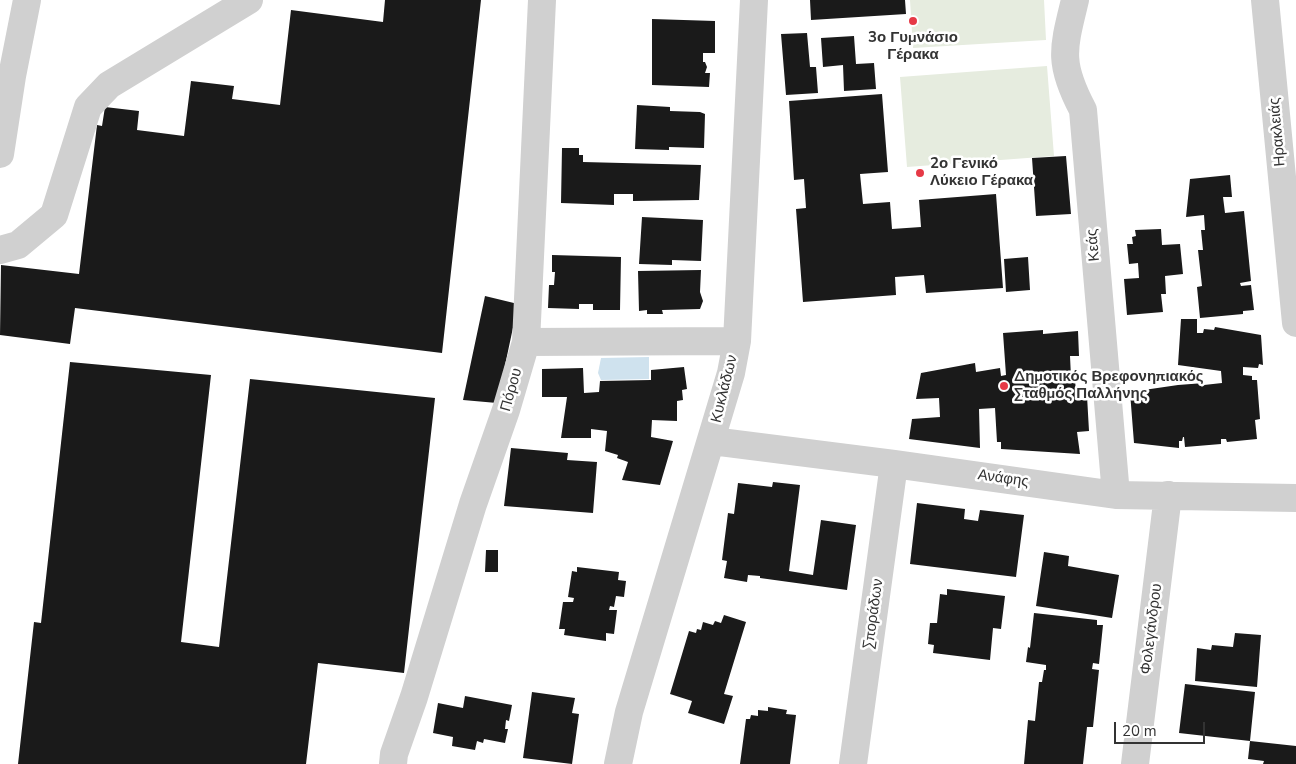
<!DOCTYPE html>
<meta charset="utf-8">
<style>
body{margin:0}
#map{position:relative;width:1296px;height:764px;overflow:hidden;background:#fff;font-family:"Nunito Sans",sans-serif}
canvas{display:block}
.scale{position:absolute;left:1114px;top:722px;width:91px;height:22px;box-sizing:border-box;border:2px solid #333;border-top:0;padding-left:6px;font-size:15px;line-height:18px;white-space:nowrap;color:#333;-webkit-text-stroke:4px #fff;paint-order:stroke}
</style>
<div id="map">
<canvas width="1296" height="764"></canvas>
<div class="scale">20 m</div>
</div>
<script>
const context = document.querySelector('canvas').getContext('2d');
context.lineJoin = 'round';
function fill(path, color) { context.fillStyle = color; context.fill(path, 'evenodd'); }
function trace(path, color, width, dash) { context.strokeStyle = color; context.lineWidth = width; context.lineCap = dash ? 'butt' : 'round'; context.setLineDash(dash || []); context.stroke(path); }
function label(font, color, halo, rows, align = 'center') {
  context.font = font + ' "Nunito Sans",sans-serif'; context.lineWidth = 5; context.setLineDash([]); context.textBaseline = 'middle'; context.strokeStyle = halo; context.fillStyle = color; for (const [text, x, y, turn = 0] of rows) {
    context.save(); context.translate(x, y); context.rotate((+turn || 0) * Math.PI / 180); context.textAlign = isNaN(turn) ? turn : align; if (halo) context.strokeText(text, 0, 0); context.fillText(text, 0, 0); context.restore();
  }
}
const green = new Path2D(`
 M 910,0 L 1044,0 L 1046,40 L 913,48 Z
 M 1047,66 L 1054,156 L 907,167 L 900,77 Z`);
const water = new Path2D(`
 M 649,357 L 649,379 L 601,380 L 598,373 L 601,358 Z`);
const building = new Path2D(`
 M 385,0 L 481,0 L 442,353 L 75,308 L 70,344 L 0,335 L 1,265 L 79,274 L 97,125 L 102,126 L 105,107 L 139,111 L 137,130 L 184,136 L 191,81 L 234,86 L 232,99 L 280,105 L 291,10 L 383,22 Z
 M 810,0 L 905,0 L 906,14 L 811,20 Z
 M 652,19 L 715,21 L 715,53 L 703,53 L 703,62 L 705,62 L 707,67 L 705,73 L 710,73 L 709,87 L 652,85 Z
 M 807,33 L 810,67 L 816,67 L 818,93 L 786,95 L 781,34 Z
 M 854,36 L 856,64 L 874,63 L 876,89 L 844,91 L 843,65 L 823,67 L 821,38 Z
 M 882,94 L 888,172 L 860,174 L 863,204 L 890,202 L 892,229 L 921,227 L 919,200 L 996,194 L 1003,288 L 926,293 L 924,275 L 895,277 L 896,295 L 803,302 L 796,209 L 806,208 L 804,179 L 794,180 L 789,101 Z
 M 637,105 L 670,107 L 670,111 L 700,112 L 705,114 L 704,148 L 669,147 L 669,150 L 635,149 Z
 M 562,148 L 579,148 L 579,155 L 583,155 L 583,162 L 701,165 L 699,200 L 633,201 L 633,194 L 614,194 L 614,205 L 561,203 Z
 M 1066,156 L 1071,214 L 1036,216 L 1032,158 Z
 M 1230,175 L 1232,197 L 1223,197 L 1225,213 L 1244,211 L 1251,281 L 1240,283 L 1241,286 L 1251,285 L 1254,310 L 1243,311 L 1243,314 L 1200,318 L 1197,287 L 1202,286 L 1198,250 L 1203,250 L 1201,230 L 1205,230 L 1204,215 L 1186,217 L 1190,179 Z
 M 642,217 L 703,220 L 701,261 L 672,260 L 672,265 L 639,264 Z
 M 1161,229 L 1162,245 L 1180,244 L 1183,274 L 1165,276 L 1166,294 L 1161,294 L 1163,312 L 1127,315 L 1124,279 L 1139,278 L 1138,263 L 1129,264 L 1127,244 L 1133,244 L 1132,237 L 1136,236 L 1135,230 Z
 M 552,255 L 621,257 L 620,310 L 593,310 L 593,304 L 579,304 L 579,309 L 548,308 L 549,285 L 554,285 L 555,272 L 552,272 Z
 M 1028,257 L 1030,290 L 1006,292 L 1004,259 Z
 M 701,270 L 700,292 L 703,301 L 700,309 L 662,310 L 663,314 L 647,314 L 647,310 L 639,311 L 638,271 Z
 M 485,296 L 518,304 L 497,403 L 463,400 Z
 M 1181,319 L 1197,319 L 1197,333 L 1203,333 L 1204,329 L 1214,330 L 1215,327 L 1261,335 L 1263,365 L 1259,364 L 1258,368 L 1243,367 L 1243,375 L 1252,376 L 1252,380 L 1257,380 L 1260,419 L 1255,420 L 1257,439 L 1227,442 L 1226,439 L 1221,439 L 1221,444 L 1185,447 L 1184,437 L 1183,437 L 1182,441 L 1179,441 L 1179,448 L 1134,443 L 1130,392 L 1178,385 L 1204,383 L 1204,385 L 1222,383 L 1221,371 L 1178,365 Z
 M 1043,330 L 1043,334 L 1078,331 L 1079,356 L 1070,356 L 1071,377 L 1075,377 L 1076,396 L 1087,396 L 1089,431 L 1077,432 L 1080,454 L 1001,449 L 1001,442 L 997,442 L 995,408 L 979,409 L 980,448 L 909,439 L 912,419 L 940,417 L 939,398 L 916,399 L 921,373 L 975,363 L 976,372 L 1000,368 L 1001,376 L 1006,375 L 1003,333 Z
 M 70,362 L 211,375 L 181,642 L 219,647 L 250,379 L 435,398 L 404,673 L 318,663 L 306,764 L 18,764 L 34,622 L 41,623 Z
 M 684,367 L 687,389 L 682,390 L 683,400 L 677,401 L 677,421 L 652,420 L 651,437 L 673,441 L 660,485 L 622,480 L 628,462 L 617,458 L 618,455 L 605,451 L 607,431 L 591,429 L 591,438 L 561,438 L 567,397 L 542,397 L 542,369 L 583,368 L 584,393 L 599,392 L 600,381 L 651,380 L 651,370 Z
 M 511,448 L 568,453 L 567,460 L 597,462 L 593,513 L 504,506 Z
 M 773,482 L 800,485 L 789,571 L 813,575 L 821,520 L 856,525 L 847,590 L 760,578 L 760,576 L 748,575 L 747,582 L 724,578 L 727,561 L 722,560 L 728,513 L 734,514 L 738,483 L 772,487 Z
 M 917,503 L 965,509 L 964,519 L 978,521 L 980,510 L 1024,515 L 1016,577 L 910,564 Z
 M 486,550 L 498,550 L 498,572 L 485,572 Z
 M 1044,552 L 1069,556 L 1068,566 L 1119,575 L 1112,618 L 1036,606 Z
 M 577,567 L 619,572 L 618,580 L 626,581 L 624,597 L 616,596 L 614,607 L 610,606 L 609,610 L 617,610 L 614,634 L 606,633 L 606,641 L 564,635 L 565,629 L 559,629 L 563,602 L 573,602 L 574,598 L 568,597 L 572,571 L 577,572 Z
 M 947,589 L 1005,596 L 1001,629 L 993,628 L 990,660 L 933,653 L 934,645 L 928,644 L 930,623 L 937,623 L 940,594 L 947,595 Z
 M 1034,613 L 1097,620 L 1097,625 L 1103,625 L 1099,664 L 1093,663 L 1092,669 L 1099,670 L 1093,727 L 1087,727 L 1083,764 L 1024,764 L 1028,720 L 1035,721 L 1039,682 L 1042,682 L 1044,670 L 1046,670 L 1046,665 L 1026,662 L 1028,647 L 1030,648 Z
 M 724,615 L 746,622 L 724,694 L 733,696 L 724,724 L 688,713 L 692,701 L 670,694 L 689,631 L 696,633 L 697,629 L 701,630 L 703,622 L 713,625 L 715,621 L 721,623 Z
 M 1235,633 L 1261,635 L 1257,687 L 1195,681 L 1197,648 L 1211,650 L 1212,645 L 1233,647 Z
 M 1185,684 L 1255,692 L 1250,741 L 1179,733 Z
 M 532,692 L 575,698 L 572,713 L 579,714 L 572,764 L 523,758 Z
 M 465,696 L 512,705 L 509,721 L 506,720 L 505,729 L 508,729 L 505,743 L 484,739 L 483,743 L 477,741 L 475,750 L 452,746 L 453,737 L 433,733 L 438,703 L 463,708 Z
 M 768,707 L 787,710 L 786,714 L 796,715 L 790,764 L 740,764 L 746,719 L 750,719 L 751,715 L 758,716 L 758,710 L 768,711 Z
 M 1250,741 L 1296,746 L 1296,764 L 1263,764 L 1264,761 L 1248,759 Z`);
const minor = new Path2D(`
 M 1075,0 C 1063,49 1058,63 1083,110 L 1116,495
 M 1265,0 L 1296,323
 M 0,154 L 12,76 L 27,0
 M 0,250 L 18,245 L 54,215 L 88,107 L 109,85 L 249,0
 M 526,342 L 737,341
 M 712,441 L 894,464 L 1116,495 L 1296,498
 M 393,764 L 394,754 L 414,697 L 473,504 L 506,410 L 526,342 L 542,0
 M 618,764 L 629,712 L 731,373 L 737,341 L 754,0
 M 853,764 L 894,464
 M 1135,764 L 1168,495`);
const markers = [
 [913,21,5,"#e63946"],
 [920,173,5,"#e63946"],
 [1004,386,5,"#e63946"]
];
const poiNames = [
 ["3ο Γυμνάσιο",913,38,"center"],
 ["Γέρακα",913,55,"center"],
 ["2ο Γενικό",930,164],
 ["Λύκειο Γέρακα",930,181],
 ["Δημοτικός Βρεφονηπιακός",1014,377],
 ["Σταθμός Παλλήνης",1014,394]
];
const streetNames = [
 ["Ηρακλειάς",1278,132,-95],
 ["Κεάς",1094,245,-95],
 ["Κυκλάδων",725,389,-76],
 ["Πόρου",512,390,-74],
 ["Ανάφης",1003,479,8],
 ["Σποράδων",874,614,-82],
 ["Φολεγάνδρου",1152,629,-83]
];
fill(green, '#e6ecdf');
fill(water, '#cfe2ee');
fill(building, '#1a1a1a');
trace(minor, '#d0d0d0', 28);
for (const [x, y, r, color] of markers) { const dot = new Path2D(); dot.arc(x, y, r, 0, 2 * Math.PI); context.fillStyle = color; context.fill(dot); trace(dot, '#fff', 2); }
label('bold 15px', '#333', '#fff', poiNames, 'left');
label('15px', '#333', '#fff', streetNames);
</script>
